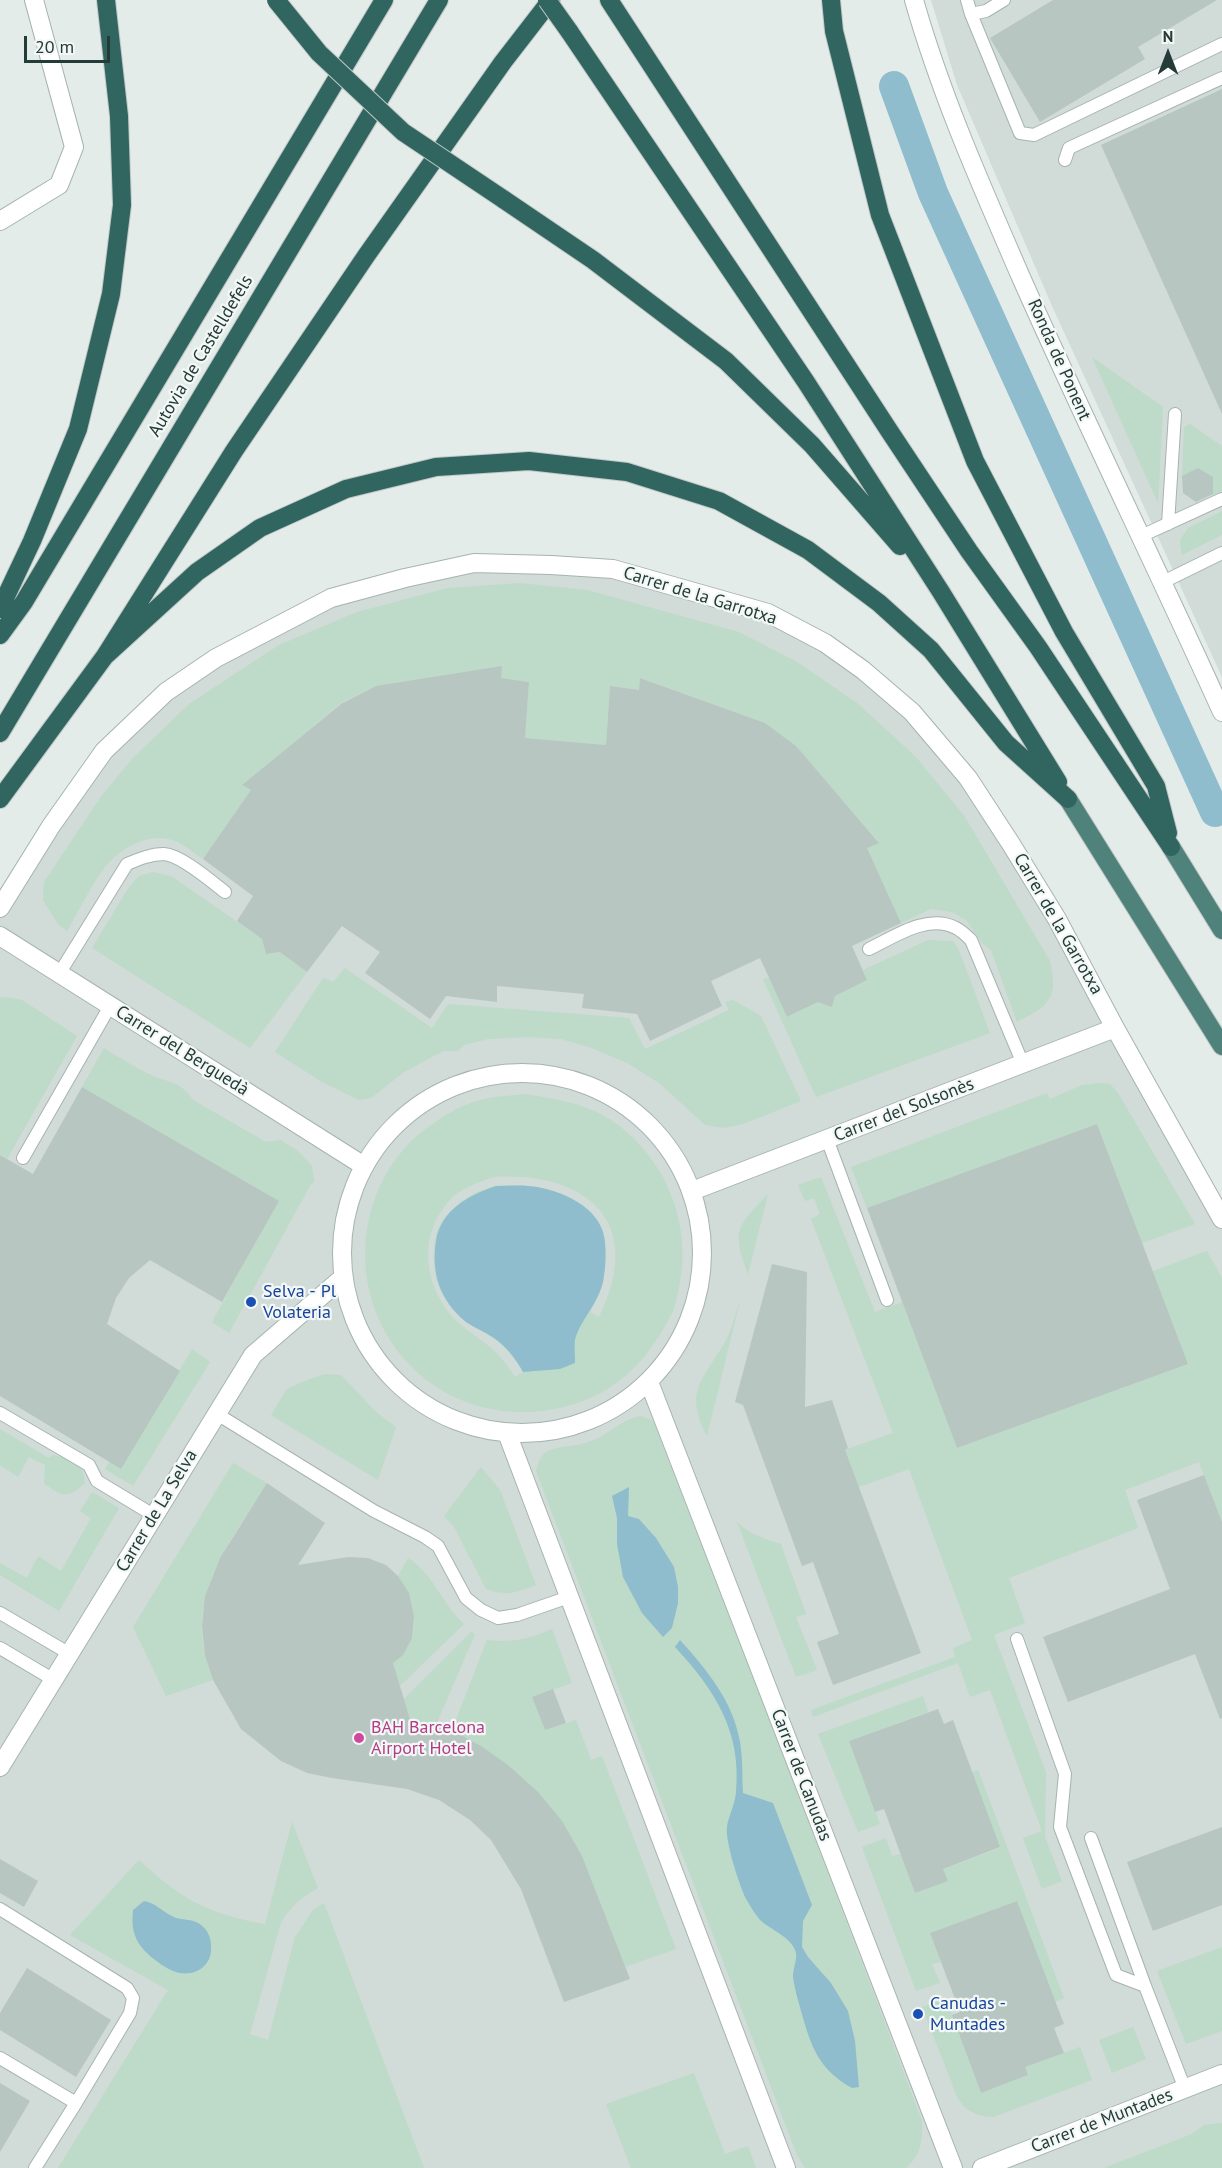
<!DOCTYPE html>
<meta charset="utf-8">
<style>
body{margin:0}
#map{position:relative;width:1222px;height:2168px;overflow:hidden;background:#e3ece9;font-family:"PT Sans",sans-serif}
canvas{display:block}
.north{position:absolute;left:1138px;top:24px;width:60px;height:60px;-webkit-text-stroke:4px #f3f8f6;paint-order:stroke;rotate:0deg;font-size:16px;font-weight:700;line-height:24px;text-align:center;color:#243c38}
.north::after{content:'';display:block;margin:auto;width:21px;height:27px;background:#243c38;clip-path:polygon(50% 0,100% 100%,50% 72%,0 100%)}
.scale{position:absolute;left:24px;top:36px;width:86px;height:27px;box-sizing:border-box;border:3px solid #243c38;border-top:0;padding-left:8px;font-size:18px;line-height:21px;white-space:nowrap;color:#243c38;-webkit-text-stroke:4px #f3f8f6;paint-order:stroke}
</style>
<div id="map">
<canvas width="1222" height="2168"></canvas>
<div class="north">N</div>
<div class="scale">20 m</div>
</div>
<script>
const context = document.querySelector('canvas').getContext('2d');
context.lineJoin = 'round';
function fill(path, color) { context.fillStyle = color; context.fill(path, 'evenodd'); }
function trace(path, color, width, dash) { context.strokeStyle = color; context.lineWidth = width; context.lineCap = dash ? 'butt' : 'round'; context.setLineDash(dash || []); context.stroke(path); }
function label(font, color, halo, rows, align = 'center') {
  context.font = font + ' "PT Sans",sans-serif'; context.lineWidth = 4.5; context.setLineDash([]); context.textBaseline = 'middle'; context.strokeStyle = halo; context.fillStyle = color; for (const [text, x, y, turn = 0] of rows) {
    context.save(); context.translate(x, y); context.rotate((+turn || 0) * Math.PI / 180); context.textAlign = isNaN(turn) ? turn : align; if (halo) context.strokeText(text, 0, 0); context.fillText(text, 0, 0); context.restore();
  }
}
const built = new Path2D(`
 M 931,0 L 1222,0 L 1222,677 L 1052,306 L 957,85 Z
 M 474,563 L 613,569 L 768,613 L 863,670 L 968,778 L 1222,1216 L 1222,2168 L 0,2168 L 0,908 L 51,826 L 166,692 L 331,598 Z`);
const green = new Path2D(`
 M 1092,357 L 1163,407 L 1158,503 Z
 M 1190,424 L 1222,446 L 1222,491 L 1213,495 L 1213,477 L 1198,469 L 1182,476 L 1184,427 Z
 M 1222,511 L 1222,535 L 1182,555 L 1180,540 L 1188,528 Z
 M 520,583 L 587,590 L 739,632 L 797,662 L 857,703 L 916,757 L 965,817 L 1050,961 C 1059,999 1048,1006 1017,1022 L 991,950 L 982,943 L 966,920 L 952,912 L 931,909 L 901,923 L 867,848 L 879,842 L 796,747 L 765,723 L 641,678 L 639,690 L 610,686 L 606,745 L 525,738 L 529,682 L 501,678 L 376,686 L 341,703 L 242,785 L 251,790 L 203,859 C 194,853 185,845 175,841 C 151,831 121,847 105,867 C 91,885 79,911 67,931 L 58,924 L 43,900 L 44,882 L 100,798 L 131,760 L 189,704 L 279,645 L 357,612 L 448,588 Z
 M 153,872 L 171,876 L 262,939 L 266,954 L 280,952 L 307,972 L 250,1048 L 92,948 L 129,887 L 139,876 Z
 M 928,940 L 953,941 L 959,950 L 990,1033 L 816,1097 L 763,979 L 769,978 L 788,1017 L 818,1002 L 832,1006 L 835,996 L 867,980 L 863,970 Z
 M 345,968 L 432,1028 L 448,1004 L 629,1018 L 645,1049 L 729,1010 L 725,1002 L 733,1000 L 761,1016 L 801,1101 L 743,1124 L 724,1128 L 705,1125 L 659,1083 L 629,1064 L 592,1048 L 561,1039 L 528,1037 L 488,1039 L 464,1045 L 458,1051 L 443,1051 L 404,1072 L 371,1098 L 359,1100 L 322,1082 L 275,1052 L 323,978 L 333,982 Z
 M 6,997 L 22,1000 L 77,1036 L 7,1159 L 0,1154 L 0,998 Z
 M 104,1048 C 119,1057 134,1067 149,1074 C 167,1083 180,1080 193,1100 L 266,1142 L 280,1140 L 297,1150 L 312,1166 L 314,1182 L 311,1184 L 229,1333 L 212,1322 L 278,1201 L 82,1087 Z
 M 1099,1083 L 1110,1084 L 1118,1093 L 1195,1224 L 1142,1243 L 1097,1124 L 867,1208 L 851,1167 L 1047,1093 L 1050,1099 L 1082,1085 Z
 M 525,1094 C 555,1099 585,1103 611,1120 C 665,1156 693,1224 679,1287 C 677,1295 676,1303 673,1311 C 646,1365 611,1400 549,1410 C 430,1429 337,1319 373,1204 C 382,1177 397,1153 419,1134 C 437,1120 457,1106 480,1100 C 494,1096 511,1096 525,1094 ZM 493,1177 C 588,1171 646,1223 599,1317 L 590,1312 C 600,1297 603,1281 604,1264 C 605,1254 606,1242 603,1232 C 592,1194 530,1181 497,1186 C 476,1189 448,1207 439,1227 C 432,1240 433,1267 437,1281 C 441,1295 454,1312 466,1322 C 475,1329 488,1333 497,1341 C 508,1350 516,1360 523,1372 L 515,1377 C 507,1364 498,1353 485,1343 C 472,1333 456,1323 447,1310 C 422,1277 421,1232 449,1201 C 460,1188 477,1183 493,1177 Z
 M 821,1177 L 875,1312 L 902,1302 L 957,1448 L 1188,1364 L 1153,1271 L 1207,1251 L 1222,1278 L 1222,1522 L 1199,1462 L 1125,1490 L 1138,1528 L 1009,1578 L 1025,1623 L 994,1635 L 1046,1772 L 1045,1837 L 1062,1881 L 1042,1889 L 1023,1838 L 1042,1831 L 990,1690 L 970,1697 L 958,1663 L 813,1717 L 811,1710 L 955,1657 L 953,1648 L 972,1640 L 909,1469 L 792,1511 L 778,1473 L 893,1433 L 811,1219 L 820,1214 L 814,1198 L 805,1201 L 798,1185 Z
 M 768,1194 L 748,1274 C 731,1229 737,1227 768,1194 Z
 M 740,1301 L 707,1436 C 683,1391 704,1379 725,1342 C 732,1330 735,1314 740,1301 Z
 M 192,1349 L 210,1362 L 133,1486 L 105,1469 L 110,1461 L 121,1468 Z
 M 325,1374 L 341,1375 L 376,1412 L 396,1427 L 378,1480 L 271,1415 L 287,1389 L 307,1380 Z
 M 642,1416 L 653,1421 L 803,1807 L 922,2121 C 922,2141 922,2154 906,2168 L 805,2168 L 797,2155 L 536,1471 C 538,1465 539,1458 544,1454 C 556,1444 574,1448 588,1442 C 608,1436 622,1418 642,1416 Z
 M 0,1429 L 49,1458 L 52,1455 C 72,1459 83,1460 85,1483 C 68,1499 61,1497 44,1483 L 45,1465 L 29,1457 L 18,1477 L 0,1465 Z
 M 233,1463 L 267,1483 C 240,1527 203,1571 202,1625 C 201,1644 207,1662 213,1680 L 166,1696 L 133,1627 Z
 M 481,1467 L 500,1490 L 536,1585 C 515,1592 508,1597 486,1589 L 454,1527 L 444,1516 Z
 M 92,1492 L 119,1508 L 59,1611 L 0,1575 L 0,1563 L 27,1578 L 38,1556 L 61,1571 L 91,1518 L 80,1511 Z
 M 737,1522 C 750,1534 764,1539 781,1544 L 806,1614 L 796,1617 L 817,1670 L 796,1677 Z
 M 408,1558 C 434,1574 442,1605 464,1624 L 400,1686 L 393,1663 C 423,1638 417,1606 398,1576 Z
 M 552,1629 L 572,1683 L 532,1697 L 545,1730 L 576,1720 L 591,1760 L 602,1756 L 676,1949 L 625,1967 L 582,1856 L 481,1746 L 452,1730 L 487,1640 C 512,1643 529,1639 552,1629 Z
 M 471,1632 L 475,1634 L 436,1725 L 410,1719 L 404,1699 Z
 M 923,1696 L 928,1712 L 849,1741 L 880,1824 L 858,1832 L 818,1734 Z
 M 978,1770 L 1064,1998 L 1055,2002 L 1017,1901 L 930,1933 L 941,1962 L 932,1964 L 940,1983 L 916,1991 L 862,1847 L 886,1838 L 892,1856 L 901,1854 L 915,1893 L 947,1881 L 943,1869 L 1000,1848 L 972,1772 Z
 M 292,1822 L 318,1888 C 302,1897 291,1906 281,1922 L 250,2034 L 268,2040 L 295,1937 L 313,1910 L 324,1903 L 424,2168 L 58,2168 L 168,1990 L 70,1935 L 139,1860 C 179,1898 210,1915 265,1924 Z
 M 1222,1947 L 1222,2031 L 1186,2044 L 1157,1971 Z
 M 946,1999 L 981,2093 L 1028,2075 L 1025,2067 L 1080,2047 L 1092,2080 L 993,2117 C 976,2116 968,2112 958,2099 L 922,2007 Z
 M 1133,2027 L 1146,2059 L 1112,2073 L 1099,2040 Z
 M 694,2073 L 725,2154 L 748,2146 L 756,2168 L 631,2168 L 606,2104 Z
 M 1222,2123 L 1222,2168 L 1104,2168 L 1192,2134 L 1204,2125 Z`);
const water = new Path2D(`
 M 496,1186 C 507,1186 518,1185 528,1186 C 555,1188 594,1203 603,1232 C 607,1246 606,1267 603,1282 C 598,1304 579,1322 575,1340 C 574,1347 575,1355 575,1363 L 560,1369 L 523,1372 C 516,1359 507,1347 494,1338 C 485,1332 475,1328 466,1322 C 440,1301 431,1273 436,1241 C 441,1210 469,1195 496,1186 Z
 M 629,1487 L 628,1516 L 639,1519 L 656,1538 L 674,1567 L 678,1587 L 678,1603 L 672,1628 L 663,1637 L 642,1613 L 623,1577 L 617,1544 L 617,1518 L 612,1496 Z
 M 680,1640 C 707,1670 733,1701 740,1742 C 743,1759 742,1777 743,1793 L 773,1803 L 812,1905 L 803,1921 L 802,1947 L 808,1957 L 831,1983 L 848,2011 L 855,2041 L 859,2087 L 852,2088 C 818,2069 811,2046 801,2011 C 798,2000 794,1987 793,1976 C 793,1969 797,1960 796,1953 C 793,1938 771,1930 760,1920 C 755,1914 749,1904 745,1897 C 739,1883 725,1842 727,1827 C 728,1817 735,1805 736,1792 C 742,1731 714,1689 675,1647 Z
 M 144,1901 C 156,1903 161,1911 172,1916 C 180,1921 190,1918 198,1923 C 207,1928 211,1937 211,1946 C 213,1967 192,1979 173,1971 C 160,1965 141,1951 136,1938 C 132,1929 132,1919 133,1910 Z`);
const canal = new Path2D(`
 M 894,86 L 933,193 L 1215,812`);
const building = new Path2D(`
 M 1053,0 L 1217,0 L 1138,47 L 1145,59 L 1040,122 L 990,38 Z
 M 1222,89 L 1222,414 L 1101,145 Z
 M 1198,468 L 1213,477 L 1213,494 L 1196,502 L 1183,493 L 1182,476 Z
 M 502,666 L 501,678 L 529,682 L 525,738 L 606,745 L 610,686 L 639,690 L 640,678 L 765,723 L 796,746 L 879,843 L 867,848 L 901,923 L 852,946 L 867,980 L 835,996 L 832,1007 L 818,1002 L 787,1017 L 760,958 L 711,981 L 722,1006 L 650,1041 L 637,1014 L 582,1008 L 584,994 L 497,986 L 497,1002 L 446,996 L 430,1019 L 365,973 L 380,952 L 342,926 L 307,972 L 280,952 L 266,954 L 262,939 L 237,921 L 253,896 L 203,859 L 251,790 L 242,785 L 341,704 L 376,686 Z
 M 82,1087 L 279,1201 L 222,1302 L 150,1260 L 129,1278 L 116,1298 L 107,1324 L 180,1371 L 121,1469 L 0,1396 L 0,1155 L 33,1174 Z
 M 1097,1124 L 1188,1364 L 957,1448 L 867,1208 Z
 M 772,1264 L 807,1272 L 805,1407 L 832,1400 L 848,1448 L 845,1450 L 921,1653 L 833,1685 L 817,1642 L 839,1634 L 813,1562 L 802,1566 L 743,1405 L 735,1402 Z
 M 1204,1475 L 1222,1522 L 1222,1718 L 1220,1719 L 1195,1654 L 1068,1702 L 1043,1637 L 1170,1589 L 1137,1500 Z
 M 267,1483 L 325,1523 L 298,1565 L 348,1557 L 368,1558 L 386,1565 L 398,1576 L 409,1593 L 414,1617 L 412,1638 L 403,1655 L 393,1663 L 410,1719 L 452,1730 L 481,1746 L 508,1765 L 538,1792 L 562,1821 L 582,1856 L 630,1979 L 564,2002 L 521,1889 L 491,1840 L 470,1820 L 439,1800 L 407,1789 L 332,1778 L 307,1773 L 281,1761 L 241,1729 L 213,1680 L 205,1655 L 202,1626 L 205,1596 L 220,1558 Z
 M 553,1689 L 566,1723 L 545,1730 L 532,1697 Z
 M 938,1709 L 944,1724 L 953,1720 L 1000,1847 L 943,1869 L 948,1881 L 915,1893 L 884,1809 L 875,1812 L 849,1741 Z
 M 1222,1827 L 1222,1905 L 1153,1931 L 1127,1862 Z
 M 0,1859 L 38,1881 L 24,1907 L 0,1893 Z
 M 1017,1901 L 1064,2024 L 1054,2028 L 1064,2053 L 1025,2067 L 1028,2075 L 981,2093 L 952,2015 L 960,2012 L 930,1933 Z
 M 27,1968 L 111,2020 L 76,2077 L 0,2030 L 0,2013 Z
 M 0,2083 L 30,2101 L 0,2152 Z`);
const service = new Path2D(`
 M 967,0 L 971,14 L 1020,133 L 1034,135 L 1222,44
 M 971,14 L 986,11 L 1004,0
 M 1065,160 L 1069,148 L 1222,78
 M 1168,524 L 1175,414
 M 1141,536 L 1222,499
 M 1163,582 L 1222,553
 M 869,949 C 894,937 928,913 956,928 C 962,931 967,936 971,940 L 1023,1064
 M 59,974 L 127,864 C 139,859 151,854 164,854 C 181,855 212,882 225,892
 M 827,1139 L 887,1300
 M 23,1158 L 110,1006
 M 0,1413 L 89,1465 L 97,1481 L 155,1516
 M 217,1414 L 374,1511 L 425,1537 L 438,1546 L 466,1598 L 481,1610 L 498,1618 L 517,1615 L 569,1597
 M 0,1613 L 70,1654
 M 1017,1639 L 1065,1774 L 1060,1827 L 1116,1975 L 1145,1986 L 1185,2089
 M 0,1648 L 54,1680
 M 1091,1838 L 1145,1986
 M 0,1909 L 127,1988 L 133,1998 L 130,2013 L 76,2103 L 0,2058
 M 35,2168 L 76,2103`);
const minor = new Path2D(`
 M 914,0 C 941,95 981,185 1020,275 C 1085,422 1156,566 1222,712
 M 0,221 L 59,185 L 74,147 L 34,0
 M 0,908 L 51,826 L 104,751 L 166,692 L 216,658 L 331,598 L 405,578 L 474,563 L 551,565 L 613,569 L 768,613 L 825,643 L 863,670 L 912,712 L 968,778 L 1011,844 L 1057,919 L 1115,1028 L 1222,1219
 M 0,936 L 364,1166
 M342 1253a180 180 0 1 1 360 0a180 180 0 1 1-360 0Z
 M 692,1191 L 1115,1028
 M 649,1382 L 953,2168
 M 507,1433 L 786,2168
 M 0,1767 L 253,1355 L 341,1279
 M 982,2168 L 1222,2074`);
const trunk = new Path2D(`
 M 1068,799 L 1222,1046
 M 1171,847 L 1222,930`);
const motorway = new Path2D(`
 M 609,0 L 890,432 L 969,551 L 1038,647 L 1171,847
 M 831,0 L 834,31 L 880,215 L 975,461 L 1064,632 L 1156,786 L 1168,833
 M 569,31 L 806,382 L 941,592 L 1058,782
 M 503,199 L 593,260 L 726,361 L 812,445 L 900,546
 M 0,609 L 32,541 L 78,429 L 111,294 L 122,205 L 119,116 L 106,0
 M 0,635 L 24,602 L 384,0
 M 105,656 L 197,572 L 260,528 L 346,489 L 436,467 L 529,461 L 627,472 L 719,501 L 808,550 L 879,603 L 931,650 L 1006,743 L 1068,799
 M 0,733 L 439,0
 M 0,799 L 105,656 L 234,451 L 366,256 L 503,62 L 551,0`);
const motorwayBridge = new Path2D(`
 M 276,0 L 319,53 L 403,132 L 503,199
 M 547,0 L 569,31`);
const markers = [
 [251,1302,6,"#1a4fb4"],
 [359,1738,6,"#d1479c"],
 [918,2014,6,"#1a4fb4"]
];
const streetNames = [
 ["Autovia de Castelldefels",201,356,-59],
 ["Ronda de Ponent",1059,360,66],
 ["Carrer de la Garrotxa",700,596,17],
 ["Carrer de la Garrotxa",1058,924,60],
 ["Carrer del Berguedà",182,1051,32],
 ["Carrer del Solsonès",904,1110,-21],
 ["Carrer de La Selva",157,1511,-59],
 ["Carrer de Canudas",801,1775,69],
 ["Carrer de Muntades",1102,2121,-21]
];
const transitNames = [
 ["Selva - Pl",263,1292],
 ["Volateria",263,1313],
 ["Canudas -",930,2004],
 ["Muntades",930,2025]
];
const hotelNames = [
 ["BAH Barcelona",371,1728],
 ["Airport Hotel",371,1749]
];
fill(built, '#d1dbd8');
fill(green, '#bddbc8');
fill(water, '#8fbdcd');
trace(canal, '#8fbdcd', 30);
fill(building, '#b8c6c2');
trace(service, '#a6b4b0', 14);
trace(minor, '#a6b4b0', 20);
trace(trunk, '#c2c8c7', 20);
trace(motorway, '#c2c8c7', 20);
trace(service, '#fff', 12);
trace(minor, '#fff', 18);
trace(trunk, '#4e827b', 18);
trace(motorway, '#316660', 18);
trace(motorwayBridge, '#c2c8c7', 20, []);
trace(motorwayBridge, '#316660', 18);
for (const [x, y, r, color] of markers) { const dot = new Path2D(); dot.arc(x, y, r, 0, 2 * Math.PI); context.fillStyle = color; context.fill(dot); trace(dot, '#f3f8f6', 2); }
label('18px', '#243c38', '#f3f8f6', streetNames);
label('18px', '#164399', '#f3f8f6', transitNames, 'left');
label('18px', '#b23c85', '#f3f8f6', hotelNames, 'left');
</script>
